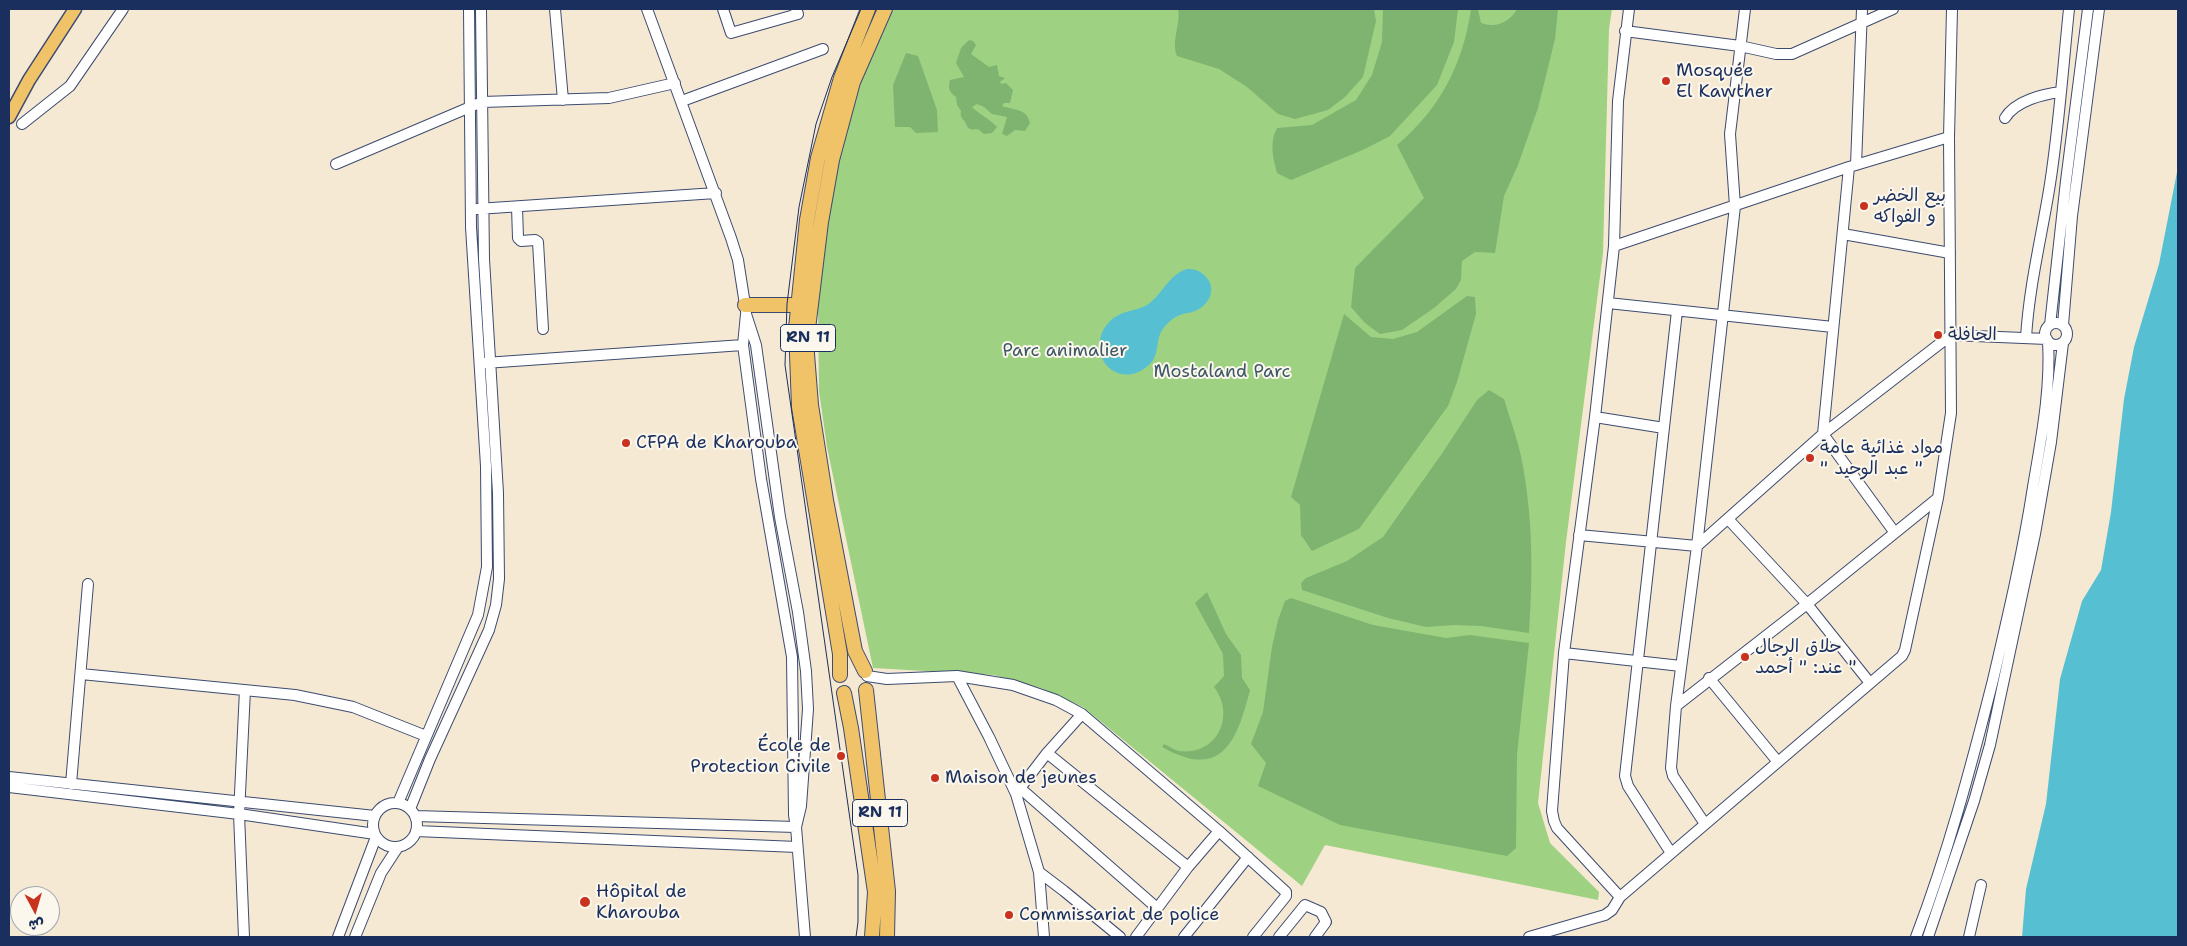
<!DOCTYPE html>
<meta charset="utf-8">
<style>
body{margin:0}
#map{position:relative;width:2187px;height:946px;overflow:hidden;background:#f6e9d3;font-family:"Shantell Sans","Playpen Sans Arabic",sans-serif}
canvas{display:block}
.frame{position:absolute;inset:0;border:10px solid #1b2f5e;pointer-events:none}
.north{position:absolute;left:10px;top:886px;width:50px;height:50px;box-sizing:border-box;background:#fbf7ec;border:1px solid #a1a7b3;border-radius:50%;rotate:174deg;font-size:14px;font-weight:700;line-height:20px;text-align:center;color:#1b2f5e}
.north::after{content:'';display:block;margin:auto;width:18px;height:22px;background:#c8321e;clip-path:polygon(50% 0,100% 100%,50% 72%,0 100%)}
</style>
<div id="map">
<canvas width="2187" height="946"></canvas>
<div class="frame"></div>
<div class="north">ش</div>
</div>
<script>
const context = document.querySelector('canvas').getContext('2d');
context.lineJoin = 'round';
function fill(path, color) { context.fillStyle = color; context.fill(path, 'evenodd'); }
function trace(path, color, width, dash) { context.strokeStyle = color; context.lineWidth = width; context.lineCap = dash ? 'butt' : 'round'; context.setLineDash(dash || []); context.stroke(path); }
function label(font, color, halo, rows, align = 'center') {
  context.font = font + ' "Shantell Sans","Playpen Sans Arabic",sans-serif'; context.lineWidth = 4; context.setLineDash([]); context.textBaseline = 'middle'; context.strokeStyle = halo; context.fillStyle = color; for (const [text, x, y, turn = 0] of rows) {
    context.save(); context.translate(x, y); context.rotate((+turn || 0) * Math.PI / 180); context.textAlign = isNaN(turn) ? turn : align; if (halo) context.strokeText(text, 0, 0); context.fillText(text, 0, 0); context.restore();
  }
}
const green = new Path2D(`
 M 891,9 L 1612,9 L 1609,29 L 1603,253 L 1566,542 L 1538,803 L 1550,843 L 1599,892 L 1598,900 L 1325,845 L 1302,886 L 1083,707 L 1041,688 L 994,675 L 873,668 L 827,447 L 819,391 L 818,310 L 825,234 L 840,145 L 858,84 Z`);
const forest = new Path2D(`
 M 1178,9 L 1374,9 L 1376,21 L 1363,77 L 1345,97 L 1328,110 L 1295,119 L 1278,114 L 1247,87 L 1219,69 L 1177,56 C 1171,40 1181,25 1178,9 Z
 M 1383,9 L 1458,9 L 1454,42 L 1437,85 L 1390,136 L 1365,149 L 1291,180 L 1277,173 C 1273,157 1269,143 1277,128 L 1312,125 L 1356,100 L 1372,75 L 1382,42 Z
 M 1471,9 L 1478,9 L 1481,23 C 1496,28 1509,23 1517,9 L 1558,9 L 1555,39 L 1538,108 L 1518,165 L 1504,196 L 1495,253 L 1475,252 L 1462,261 L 1461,280 L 1456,289 L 1434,308 L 1402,330 L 1380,334 L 1365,323 L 1351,307 L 1355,268 L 1424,198 L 1397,145 C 1440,109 1463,64 1471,9 Z
 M 969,40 L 973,41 L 976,45 L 971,54 L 989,67 L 997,65 L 999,76 L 1005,78 L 1000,82 L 1001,84 L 1006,83 L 1013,90 L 1010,103 L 1004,103 L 1002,106 C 1013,110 1027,108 1030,123 L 1025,131 L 1015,130 L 1007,136 L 1002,134 L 1007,117 L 992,114 L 984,107 L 977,104 L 972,107 C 976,112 990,119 997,127 L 992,133 L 984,134 L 978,129 C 969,130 969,130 965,122 C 962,117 960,118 961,111 L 957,105 L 956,97 C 949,92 948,88 950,80 L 964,77 L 956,63 L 961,48 Z
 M 906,53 L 918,56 L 937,110 L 938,132 L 916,133 L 910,127 L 895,127 L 893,85 Z
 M 1467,296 L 1475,297 L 1476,314 L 1457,382 L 1448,406 L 1359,529 L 1312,551 L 1301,535 L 1300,505 L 1291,497 L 1344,314 L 1371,337 L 1393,339 L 1417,332 Z
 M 1489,390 L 1504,399 C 1510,419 1518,440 1522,461 C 1533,519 1533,574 1529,633 L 1481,626 L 1454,625 L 1426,627 L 1388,618 L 1302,590 L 1301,583 L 1306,578 L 1347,561 L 1383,537 L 1443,452 L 1477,400 Z
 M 1207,592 L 1226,634 L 1241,655 L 1242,678 L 1250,690 C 1237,741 1222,781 1162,747 L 1164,744 C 1169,746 1174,750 1179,751 C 1217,756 1236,716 1214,687 L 1224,676 L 1223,654 L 1195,603 Z
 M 1291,598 L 1373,625 L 1446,638 L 1470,635 L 1529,643 L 1517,755 L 1516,848 L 1507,856 L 1340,825 L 1258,786 L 1266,763 L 1251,744 L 1263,712 L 1272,647 L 1278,620 L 1285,601 Z`);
const water = new Path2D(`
 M 2178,167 L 2178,937 L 2022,937 L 2026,889 L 2046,804 L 2060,679 L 2082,601 L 2101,570 L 2111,512 L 2124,399 L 2134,347 L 2159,264 Z
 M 1187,269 C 1194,269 1199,270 1204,275 C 1218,287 1210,305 1195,311 C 1190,313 1185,313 1180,315 C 1174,317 1167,323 1163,329 C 1155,339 1160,354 1150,364 C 1117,395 1081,351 1110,321 C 1122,309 1140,312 1151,302 C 1164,291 1170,274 1187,269 Z`);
const minor = new Path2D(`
 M 555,9 L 563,100
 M 647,9 L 731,238 L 738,260 L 746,311
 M 723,9 L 731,33 L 798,14 L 796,9
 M 1629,9 L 1618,101 L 1614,246 L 1595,417 L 1564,653 L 1552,811 L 1554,821 L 1557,828 L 1620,897 L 1902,656 L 1905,650 L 1938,498 L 1951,413 L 1949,137 L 1952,9
 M 1625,31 L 1740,46 L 1776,54 L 1792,54 L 1893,9
 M 682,101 L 823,49
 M 2005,118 C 2015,101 2043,94 2061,92
 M 22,124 L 70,86 L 123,9
 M 336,164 L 482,102 L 609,98 L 675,83
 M 1856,165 L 1862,9
 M 1849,167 L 1823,434 L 1895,533
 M 517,207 L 518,238 L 521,241 L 535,240 L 538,242 L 543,329
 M 477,209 L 716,193
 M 1843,234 L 1950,253
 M 1614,246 L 1849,167 L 1949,137
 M 1608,303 L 1833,327
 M 746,314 L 756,345 L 780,517 L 798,612 L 806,671 L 808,709 L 801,806 L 796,827 L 794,815 L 792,657 L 761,479 L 743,345 Z
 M2045 334a11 11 0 1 1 22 0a11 11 0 1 1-22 0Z
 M 2050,325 L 2066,181 L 2088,9
 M 2063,325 L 2072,216 L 2099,9
 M 2026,338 C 2029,286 2042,235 2050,184 C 2059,126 2063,67 2069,9
 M 485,363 L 743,345
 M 1595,417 L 1664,428
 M 1728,519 L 1807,604 L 1870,683
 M 1579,535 L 1697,546 L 1823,434 L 1951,335 L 2047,339
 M 1564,653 L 1681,666
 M 81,674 L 295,695 L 353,707 L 426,736
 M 867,676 L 887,679 L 957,676 L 1013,685 L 1056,700 L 1082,714 L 1219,831 L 1286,892 L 1286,896 L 1253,937
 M 957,676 L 989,737 L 1016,794 L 1039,872 L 1044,937
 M 1709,678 L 1778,762
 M 1676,706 L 1807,604 L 1938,498
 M 1047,753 L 1188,867
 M 9,777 L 375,816
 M 71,784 L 88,584
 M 9,787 L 239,814 L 375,834
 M 1020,788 L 1157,908
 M 1017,792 L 1047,753 L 1082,714
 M 398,803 L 478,615 L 487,567 L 486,466 L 471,227 L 469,9
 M373 825a22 22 0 1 1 44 0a22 22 0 1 1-44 0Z
 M 410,809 L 430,759 L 489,630 L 496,605 L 499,579 L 498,493 L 484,259 L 481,9
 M 415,816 L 796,827 L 805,937
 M 1705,824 L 1673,776 L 1671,768 L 1676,706 L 1697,546 L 1735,206 L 1730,134 L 1745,9
 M 416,831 L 797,847
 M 1671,853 L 1628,786 L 1625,776 L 1677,311
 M 1039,872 L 1064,891 L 1120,937
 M 244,937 L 239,814 L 245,690
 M 338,937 L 376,837
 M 355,937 L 381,873 L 398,847
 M 1136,937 L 1188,867 L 1219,831
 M 1184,937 L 1248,857
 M 1279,937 L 1305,905 L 1321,912 L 1326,922 L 1315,937
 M 1529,937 L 1605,915 L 1612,910 L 1620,897
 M 1916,937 C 1948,853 1971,767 1993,680 C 2008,616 2023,552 2033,487 C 2041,439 2051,390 2048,341
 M 1928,937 L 1974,801 L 1990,745 L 2035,534 L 2051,442 L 2063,343
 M 1969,937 L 1981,885`);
const major = new Path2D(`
 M 9,117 L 29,80 L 75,9`);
const highway = new Path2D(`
 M 745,305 L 798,305
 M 865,671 L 855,651 L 826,500 L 811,405 L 807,354 L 808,329 L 821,222 L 832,160 L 853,82 L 885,9
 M 840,675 L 840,654 L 799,407 L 796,328 L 807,220 L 818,158 L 841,78 L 868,9
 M 866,690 L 888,891 L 887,937
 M 844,693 L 851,728 L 875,892 L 872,937`);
const tram = new Path2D(`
 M 856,937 L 858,922 L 858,875 L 785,365 L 787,304 L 799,207 L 816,124 L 832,77 L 861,9`);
const markers = [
 [1666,81,5,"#c8321e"],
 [1864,206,5,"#c8321e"],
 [1938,335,5,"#c8321e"],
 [626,443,5,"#c8321e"],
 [1810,458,5,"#c8321e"],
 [1745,657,5,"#c8321e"],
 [841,756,5,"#c8321e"],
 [935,778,5,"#c8321e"],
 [585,902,6,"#c8321e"],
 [1009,915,5,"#c8321e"]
];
const shields = [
 [808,338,55],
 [880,813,55]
];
const shieldNames = [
 ["RN 11",808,338],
 ["RN 11",880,813]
];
const poiNames = [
 ["Mosquée",1676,71],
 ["El Kawther",1676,92],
 ["بيع الخضر",1874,196],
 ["و الفواكه",1874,217],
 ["الحافلة",1948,335],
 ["CFPA de Kharouba",636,443],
 ["مواد غذائية عامة",1820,448],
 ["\" عبد الوحيد \"",1820,469],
 ["حلاق الرجال",1755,647],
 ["عند: \" أحمد \"",1755,668],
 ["École de",831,746,"right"],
 ["Protection Civile",831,767,"right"],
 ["Maison de jeunes",945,778],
 ["Hôpital de",596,892],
 ["Kharouba",596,913],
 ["Commissariat de police",1019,915]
];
const parkNames = [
 ["Parc animalier",1065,351],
 ["Mostaland Parc",1222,372]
];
fill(green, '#9ed282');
fill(forest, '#7eb470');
fill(water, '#56c0d2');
trace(minor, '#3c4b70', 12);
trace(major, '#3c4b70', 15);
trace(highway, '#3c4b70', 16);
trace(minor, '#fff', 10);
trace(major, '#f1c369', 12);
trace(highway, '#f1c369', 14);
trace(tram, '#1b2f5e', 1);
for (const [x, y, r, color] of markers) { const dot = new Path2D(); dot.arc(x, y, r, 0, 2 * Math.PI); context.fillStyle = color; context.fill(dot); trace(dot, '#fbf7ec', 2); }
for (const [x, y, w] of shields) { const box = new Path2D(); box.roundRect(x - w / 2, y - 13.5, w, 27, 4); context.fillStyle = '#fbf7ec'; context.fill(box); trace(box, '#1b2f5e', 1); }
label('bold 16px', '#1b2f5e', null, shieldNames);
label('18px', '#1b2f5e', '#fbf7ec', poiNames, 'left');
label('18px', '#3c5867', '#fbf7ec', parkNames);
</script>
